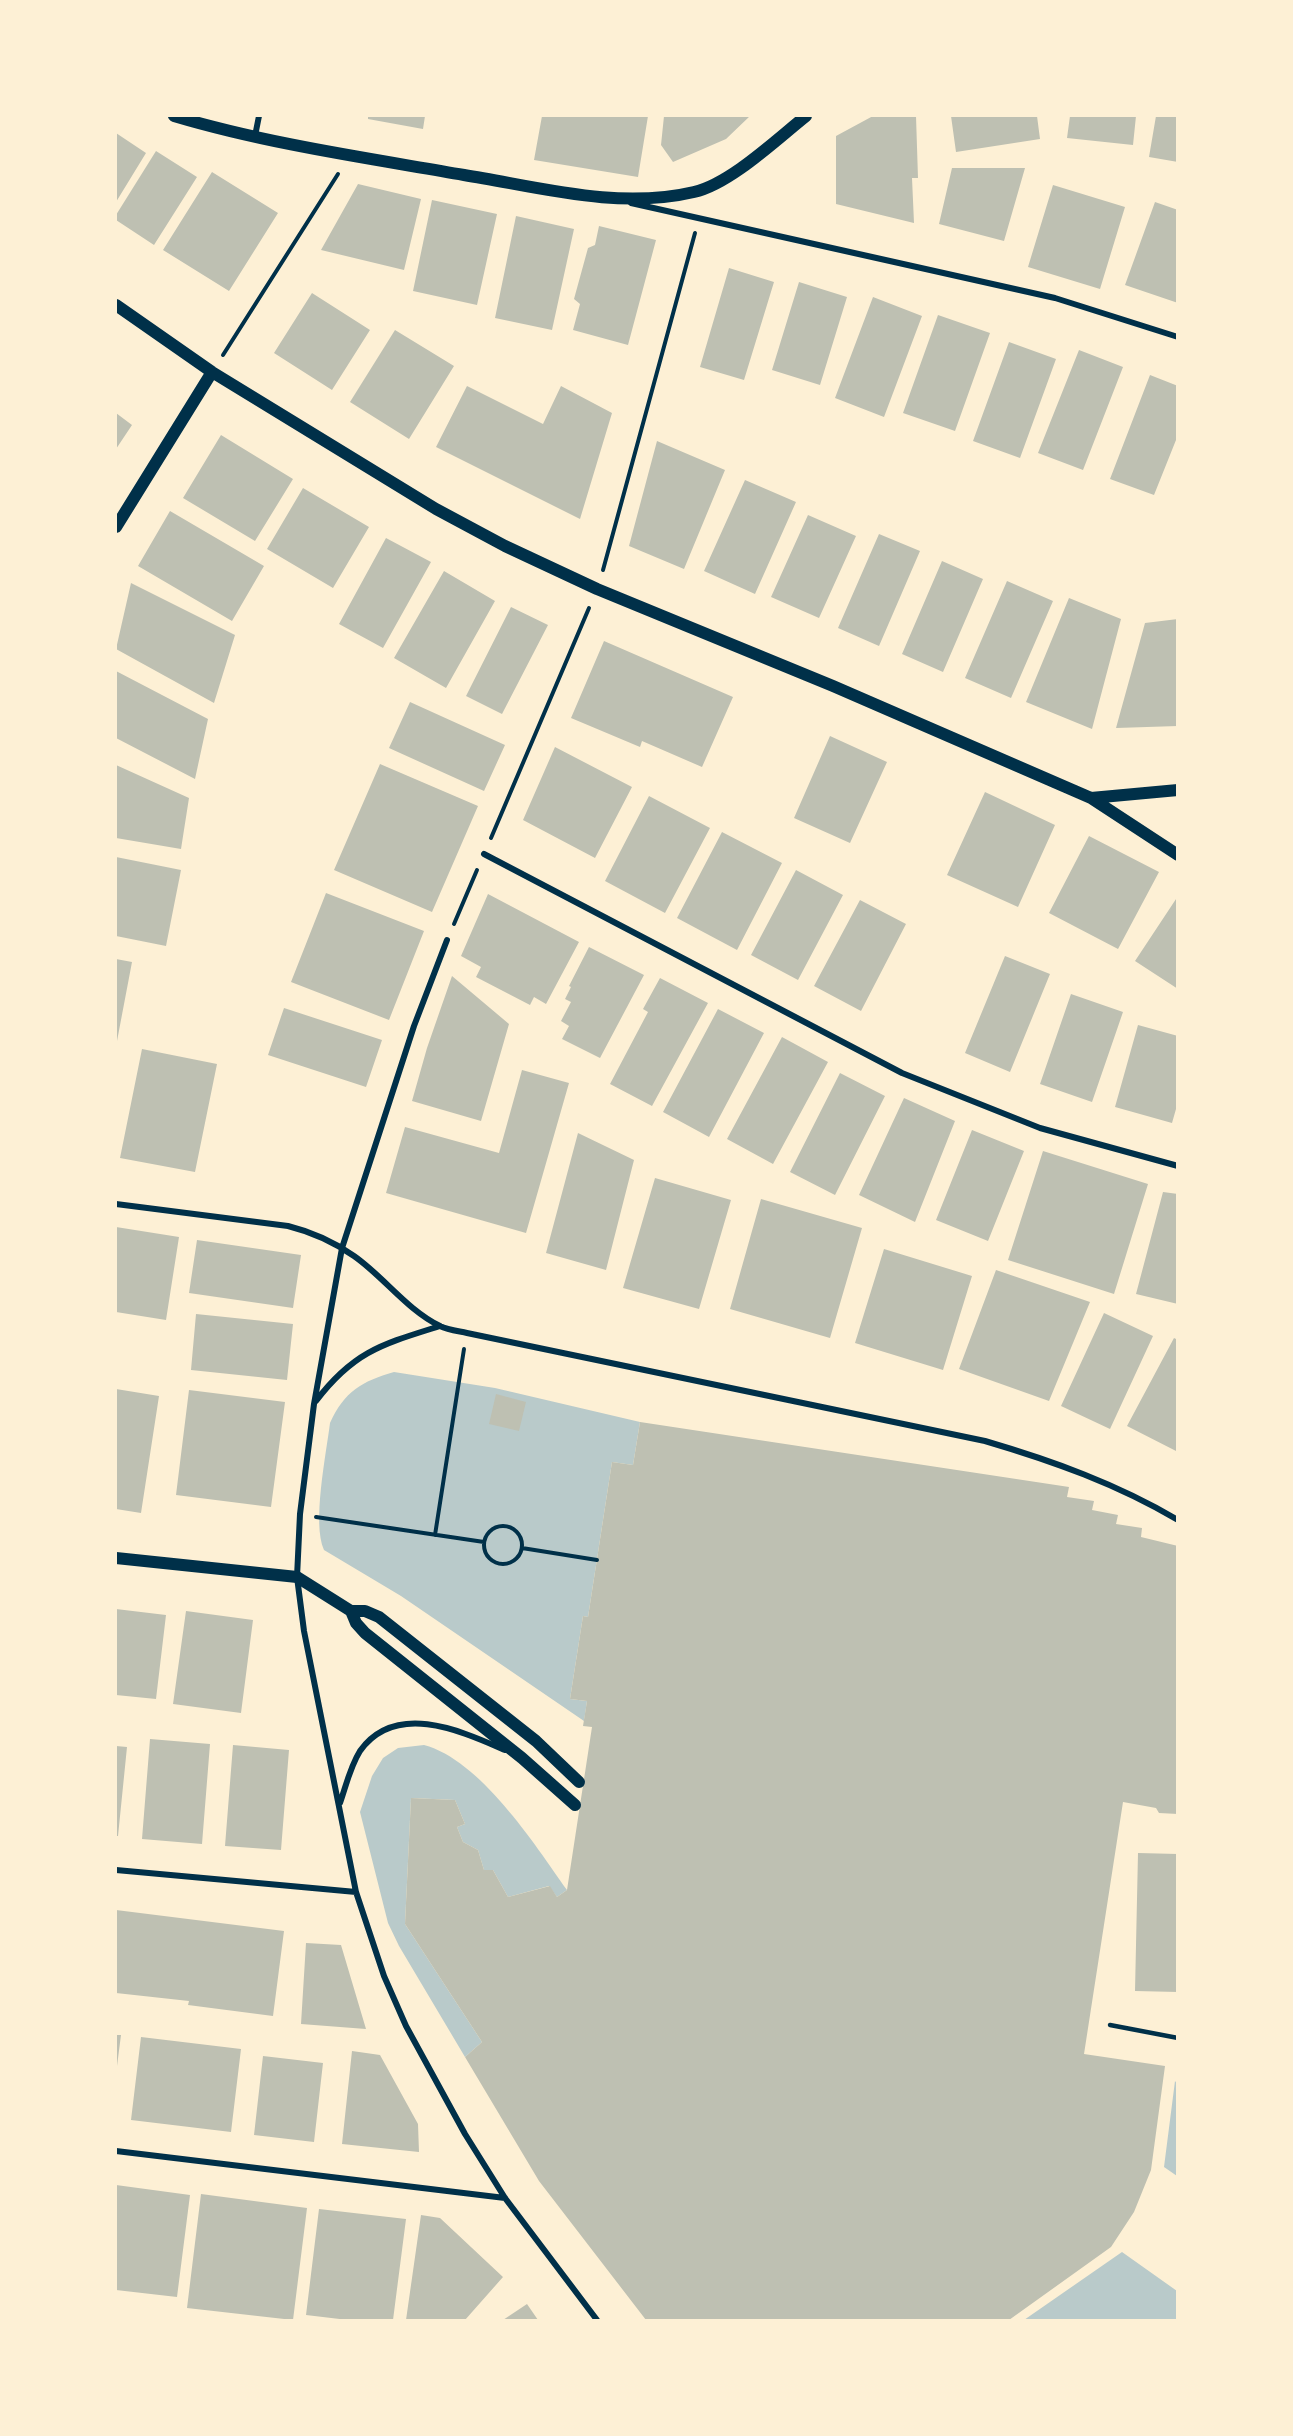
<!DOCTYPE html>
<style>
body{margin:0}
#map{position:relative;width:1293px;height:2436px;overflow:hidden;background:#fdf0d5;font-family:Arial,sans-serif}
canvas{display:block}
.frame{position:absolute;inset:0;border:117px solid #fdf0d5;pointer-events:none}
</style>
<div id="map">
<canvas width="1293" height="2436"></canvas>
<div class="frame"></div>
</div>
<script>
const context = document.querySelector('canvas').getContext('2d');
context.lineJoin = 'round';
function fill(path, color) { context.fillStyle = color; context.fill(path, 'evenodd'); }
function trace(path, color, width, dash) { context.strokeStyle = color; context.lineWidth = width; context.lineCap = dash ? 'butt' : 'round'; context.setLineDash(dash || []); context.stroke(path); }
const green = new Path2D(`
 M 394,1372 L 495,1388 L 640,1422 L 633,1465 L 612,1462 L 588,1617 L 583,1616 L 570,1699 L 587,1701 L 584,1721 L 401,1596 L 324,1550 C 312,1523 326,1455 330,1423 C 344,1392 362,1381 394,1372 Z
 M 424,1745 C 480,1760 534,1843 567,1890 L 557,1897 L 549,1886 L 508,1897 L 493,1870 L 484,1870 L 478,1850 L 463,1842 L 457,1827 L 465,1824 L 455,1800 L 411,1798 L 405,1924 L 482,2042 L 465,2057 L 399,1946 L 388,1923 L 360,1812 L 372,1776 L 383,1758 L 398,1748 Z
 M 1175,2081 L 1178,2085 L 1177,2176 L 1164,2167 Z
 M 1122,2252 L 1177,2291 L 1177,2320 L 1024,2320 Z`);
const building = new Path2D(`
 M 368,116 L 425,116 L 423,129 L 368,119 Z
 M 542,116 L 648,116 L 638,177 L 534,160 Z
 M 664,116 L 750,116 L 726,139 L 673,162 L 661,145 Z
 M 873,116 L 916,116 L 918,178 L 912,178 L 914,223 L 836,204 L 836,136 Z
 M 951,116 L 1037,116 L 1040,139 L 956,152 Z
 M 1070,116 L 1136,116 L 1133,145 L 1067,138 Z
 M 1156,116 L 1178,116 L 1178,162 L 1149,157 Z
 M 116,133 L 146,153 L 116,202 Z
 M 156,151 L 197,177 L 154,245 L 116,220 L 116,215 Z
 M 952,168 L 1025,168 L 1004,241 L 939,224 Z
 M 212,172 L 278,213 L 229,291 L 163,250 Z
 M 358,184 L 421,199 L 404,270 L 321,250 Z
 M 1053,185 L 1125,207 L 1100,289 L 1028,267 Z
 M 432,200 L 497,214 L 477,305 L 413,291 Z
 M 1155,202 L 1178,210 L 1178,303 L 1125,285 Z
 M 516,216 L 574,229 L 552,330 L 495,318 Z
 M 599,226 L 656,240 L 628,345 L 573,330 L 580,304 L 574,299 L 588,248 L 595,245 Z
 M 729,268 L 774,282 L 744,380 L 700,367 Z
 M 799,282 L 847,297 L 820,385 L 772,370 Z
 M 312,293 L 370,330 L 332,390 L 274,353 Z
 M 873,297 L 922,316 L 884,417 L 835,398 Z
 M 938,315 L 990,333 L 955,431 L 903,413 Z
 M 395,330 L 454,366 L 409,439 L 350,402 Z
 M 1009,342 L 1056,359 L 1020,458 L 973,441 Z
 M 1079,350 L 1123,367 L 1083,470 L 1038,453 Z
 M 1150,375 L 1178,386 L 1178,435 L 1154,495 L 1110,479 Z
 M 467,386 L 543,424 L 561,386 L 612,413 L 580,519 L 436,447 Z
 M 116,413 L 132,425 L 116,449 Z
 M 221,435 L 293,479 L 255,541 L 183,498 Z
 M 657,441 L 725,470 L 684,569 L 629,546 Z
 M 745,480 L 796,502 L 755,594 L 704,571 Z
 M 303,488 L 369,527 L 333,588 L 267,549 Z
 M 170,511 L 264,566 L 232,621 L 138,566 Z
 M 808,515 L 856,536 L 819,618 L 771,597 Z
 M 879,534 L 920,551 L 879,646 L 838,628 Z
 M 386,538 L 431,562 L 383,648 L 339,624 Z
 M 942,561 L 983,579 L 943,672 L 902,654 Z
 M 444,571 L 495,601 L 446,688 L 394,658 Z
 M 1007,581 L 1053,601 L 1011,698 L 965,678 Z
 M 131,583 L 235,635 L 214,703 L 116,649 Z
 M 1069,598 L 1121,619 L 1092,729 L 1026,702 Z
 M 511,607 L 548,625 L 502,714 L 466,696 Z
 M 1178,619 L 1178,726 L 1116,728 L 1145,623 Z
 M 604,641 L 733,697 L 702,767 L 642,741 L 640,747 L 571,718 Z
 M 116,671 L 208,719 L 195,779 L 116,738 Z
 M 410,702 L 505,745 L 484,791 L 389,748 Z
 M 830,736 L 887,762 L 850,843 L 794,818 Z
 M 555,747 L 632,787 L 595,858 L 523,820 Z
 M 380,764 L 478,806 L 432,912 L 334,870 Z
 M 116,765 L 189,798 L 181,849 L 116,838 Z
 M 985,792 L 1055,825 L 1018,907 L 947,875 Z
 M 649,796 L 710,828 L 665,913 L 605,881 Z
 M 722,832 L 782,863 L 737,950 L 677,918 Z
 M 1089,836 L 1159,872 L 1118,949 L 1049,913 Z
 M 116,857 L 181,870 L 166,946 L 116,936 Z
 M 796,870 L 843,895 L 798,980 L 751,955 Z
 M 326,893 L 424,931 L 389,1020 L 291,982 Z
 M 488,894 L 579,942 L 546,1004 L 534,997 L 530,1005 L 476,977 L 481,967 L 461,956 Z
 M 1178,896 L 1178,989 L 1135,961 Z
 M 860,900 L 906,924 L 861,1011 L 814,986 Z
 M 589,947 L 644,975 L 600,1058 L 562,1039 L 569,1026 L 561,1021 L 571,1002 L 565,999 L 571,987 L 569,986 Z
 M 1005,956 L 1050,974 L 1010,1072 L 965,1053 Z
 M 116,959 L 132,962 L 117,1041 L 116,1041 Z
 M 452,976 L 509,1024 L 481,1121 L 412,1101 L 427,1048 Z
 M 660,978 L 708,1003 L 652,1106 L 610,1084 L 648,1012 L 643,1009 Z
 M 1071,994 L 1123,1012 L 1092,1102 L 1040,1084 Z
 M 284,1008 L 382,1040 L 366,1087 L 268,1055 Z
 M 718,1009 L 764,1033 L 709,1137 L 663,1112 Z
 M 1138,1025 L 1178,1036 L 1178,1102 L 1172,1123 L 1115,1107 Z
 M 782,1037 L 828,1062 L 773,1164 L 727,1139 Z
 M 142,1049 L 217,1064 L 195,1172 L 120,1158 Z
 M 522,1070 L 569,1083 L 526,1233 L 386,1193 L 405,1127 L 499,1153 Z
 M 840,1073 L 885,1096 L 835,1195 L 790,1172 Z
 M 904,1098 L 955,1121 L 915,1222 L 859,1195 Z
 M 972,1130 L 1024,1151 L 988,1241 L 936,1220 Z
 M 578,1133 L 634,1160 L 606,1270 L 546,1253 Z
 M 1043,1151 L 1148,1184 L 1114,1294 L 1008,1260 Z
 M 655,1178 L 731,1200 L 699,1309 L 623,1288 Z
 M 1163,1192 L 1178,1194 L 1178,1304 L 1136,1294 Z
 M 761,1199 L 862,1228 L 830,1338 L 730,1309 Z
 M 116,1227 L 179,1237 L 166,1320 L 116,1312 Z
 M 197,1240 L 301,1255 L 293,1308 L 189,1293 Z
 M 884,1249 L 972,1276 L 943,1370 L 855,1343 Z
 M 996,1270 L 1090,1302 L 1049,1401 L 959,1369 Z
 M 1104,1313 L 1153,1336 L 1110,1429 L 1061,1406 Z
 M 196,1314 L 293,1324 L 287,1380 L 191,1370 Z
 M 1174,1338 L 1178,1340 L 1178,1452 L 1127,1426 Z
 M 116,1389 L 159,1396 L 141,1513 L 116,1509 Z
 M 189,1390 L 285,1402 L 271,1507 L 176,1495 Z
 M 496,1394 L 526,1402 L 519,1431 L 489,1424 Z
 M 640,1422 L 1069,1487 L 1067,1497 L 1094,1501 L 1092,1510 L 1118,1515 L 1116,1524 L 1142,1528 L 1141,1537 L 1178,1546 L 1178,1814 L 1159,1813 L 1156,1808 L 1123,1802 L 1084,2054 L 1165,2066 L 1151,2170 L 1134,2212 L 1111,2247 L 1009,2320 L 646,2320 L 539,2181 L 465,2057 L 482,2042 L 405,1924 L 411,1798 L 455,1800 L 465,1824 L 457,1827 L 463,1842 L 478,1850 L 484,1870 L 493,1870 L 508,1897 L 550,1886 L 557,1897 L 567,1890 L 592,1727 L 583,1726 L 587,1701 L 570,1699 L 583,1616 L 588,1617 L 612,1462 L 633,1465 Z
 M 116,1609 L 166,1615 L 156,1699 L 116,1695 Z
 M 186,1611 L 253,1620 L 241,1713 L 173,1704 Z
 M 150,1739 L 210,1744 L 202,1844 L 142,1839 Z
 M 233,1745 L 289,1750 L 281,1850 L 225,1846 Z
 M 116,1746 L 127,1747 L 118,1836 L 116,1836 Z
 M 1138,1853 L 1178,1854 L 1178,1992 L 1135,1991 Z
 M 116,1910 L 284,1931 L 273,2016 L 188,2005 L 189,2001 L 116,1993 Z
 M 306,1943 L 341,1945 L 366,2029 L 301,2024 Z
 M 116,2035 L 121,2035 L 117,2066 L 116,2066 Z
 M 141,2037 L 241,2049 L 231,2132 L 131,2120 Z
 M 352,2051 L 380,2055 L 418,2124 L 419,2152 L 342,2144 Z
 M 263,2056 L 323,2063 L 314,2142 L 254,2135 Z
 M 116,2185 L 190,2195 L 177,2297 L 116,2290 Z
 M 201,2194 L 307,2208 L 293,2320 L 187,2308 Z
 M 319,2209 L 406,2219 L 393,2320 L 348,2320 L 306,2315 Z
 M 421,2215 L 440,2218 L 503,2277 L 465,2320 L 406,2320 Z
 M 527,2304 L 538,2320 L 503,2320 Z`);
const path = new Path2D(`
 M 223,355 L 338,174
 M 603,570 L 695,233
 M 491,838 L 589,608
 M 454,924 L 477,870
 M 316,1517 L 484,1542
 M484 1545a19 19 0 1 1 38 0a19 19 0 1 1-38 0Z
 M 435,1535 L 464,1349
 M 522,1548 L 597,1560`);
const service = new Path2D(`
 M 1110,2025 L 1178,2038`);
const minor = new Path2D(`
 M 255,136 L 259,116
 M 631,203 L 1055,298 L 1178,337
 M 484,854 L 902,1073 L 1040,1128 L 1178,1166
 M 447,940 L 414,1026 L 342,1248 L 314,1404 L 300,1514 L 297,1577 L 304,1631 L 356,1892 L 384,1976 L 406,2026 L 465,2134 L 505,2198 L 597,2320
 M 116,1204 L 288,1226 C 312,1232 334,1242 354,1256 C 384,1277 407,1310 440,1326 C 448,1330 458,1331 467,1333 L 985,1441 C 1053,1461 1117,1484 1178,1520
 M 316,1401 C 354,1351 383,1344 440,1326
 M 340,1803 C 346,1786 350,1767 360,1751 C 396,1701 461,1731 505,1750
 M 116,1870 L 356,1892
 M 116,2151 L 505,2198`);
const secondary = new Path2D(`
 M 174,116 C 268,144 367,158 464,175 C 539,187 618,210 694,192 C 730,184 777,139 806,116
 M 116,305 L 212,372 L 436,509 L 505,546 L 597,589 L 833,686 L 1091,798 L 1178,855
 M 116,527 L 212,372
 M 1091,798 L 1178,790
 M 116,1558 L 297,1577 L 351,1611 L 365,1611 L 379,1617 L 536,1741 L 579,1782
 M 351,1611 L 356,1623 L 365,1633 L 522,1758 L 575,1805`);
fill(green, '#b9caca');
fill(building, '#bec0b2');
trace(path, '#003049', 4);
trace(service, '#003049', 4.5);
trace(minor, '#003049', 6);
trace(secondary, '#003049', 12);
</script>
